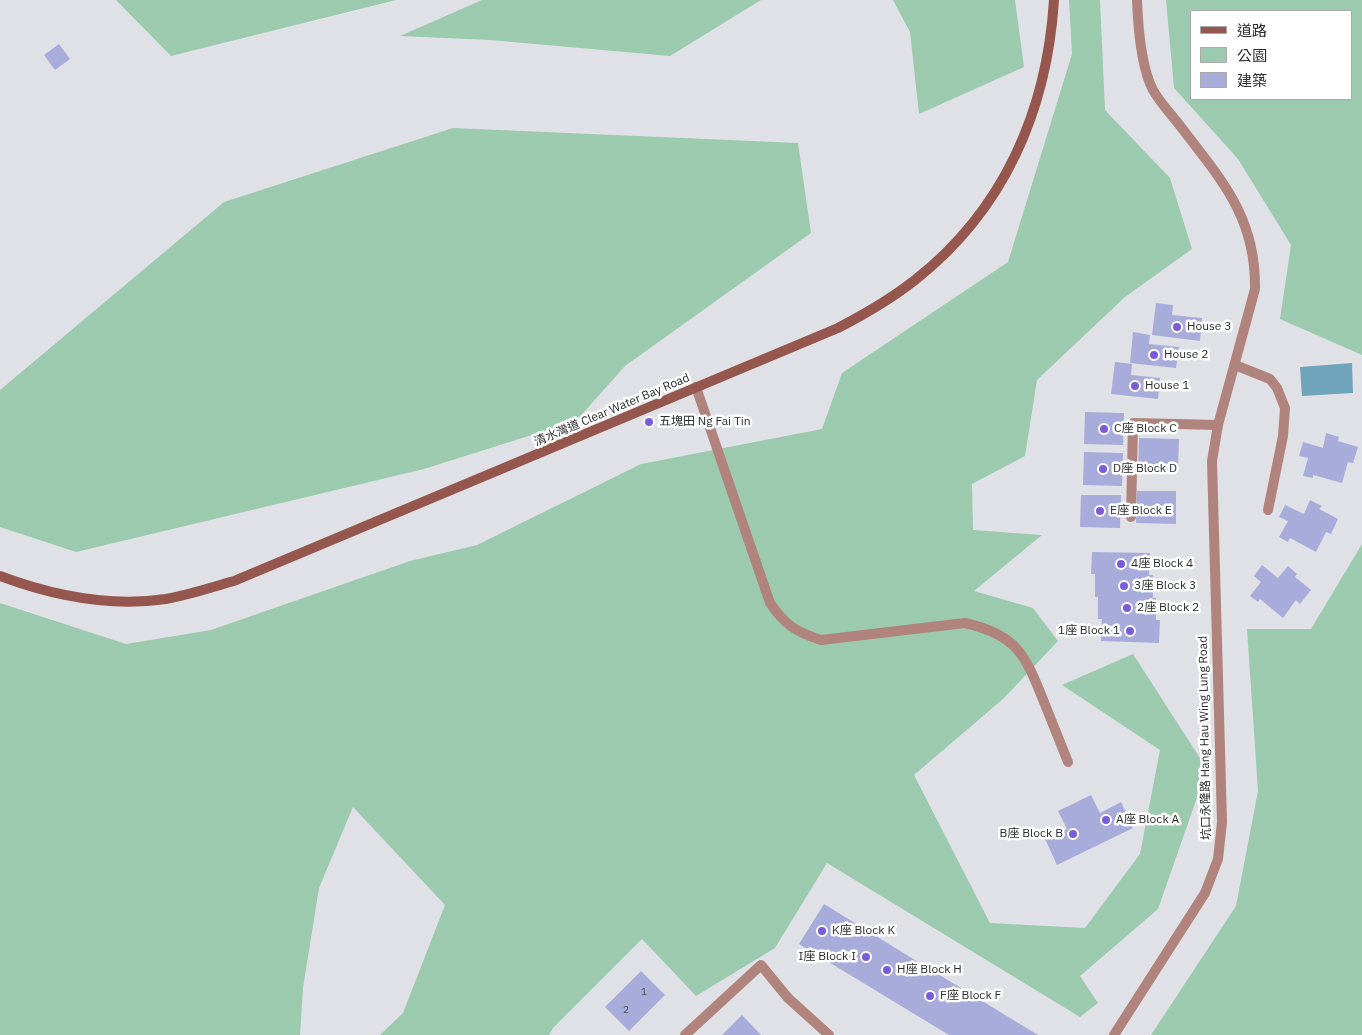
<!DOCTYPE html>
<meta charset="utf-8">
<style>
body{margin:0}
#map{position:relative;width:1362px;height:1035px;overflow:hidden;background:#e0e1e7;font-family:"IBM Plex Sans","Noto Sans TC",sans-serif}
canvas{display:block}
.legend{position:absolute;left:1190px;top:10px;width:162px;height:90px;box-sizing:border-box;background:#fff;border:1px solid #ababac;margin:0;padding:6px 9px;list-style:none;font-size:15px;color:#2c2d2f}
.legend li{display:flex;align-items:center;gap:10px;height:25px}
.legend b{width:25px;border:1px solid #ababac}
</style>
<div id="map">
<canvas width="1362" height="1035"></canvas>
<ul class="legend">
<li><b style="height:6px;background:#95564d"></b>道路</li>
<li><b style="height:14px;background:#9ccaae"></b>公園</li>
<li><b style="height:14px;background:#a7acda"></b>建築</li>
</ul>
</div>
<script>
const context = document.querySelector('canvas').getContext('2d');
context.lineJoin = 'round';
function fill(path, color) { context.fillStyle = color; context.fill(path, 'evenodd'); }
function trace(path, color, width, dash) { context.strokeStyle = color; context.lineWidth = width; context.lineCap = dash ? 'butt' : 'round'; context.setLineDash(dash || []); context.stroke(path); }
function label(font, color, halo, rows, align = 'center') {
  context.font = font + ' "IBM Plex Sans","Noto Sans TC",sans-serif'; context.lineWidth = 5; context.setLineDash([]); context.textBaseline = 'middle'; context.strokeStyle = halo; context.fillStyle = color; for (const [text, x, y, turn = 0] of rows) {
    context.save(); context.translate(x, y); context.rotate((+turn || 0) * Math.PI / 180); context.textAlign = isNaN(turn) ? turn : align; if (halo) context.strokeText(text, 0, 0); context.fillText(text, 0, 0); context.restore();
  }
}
const green = new Path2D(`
 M 116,0 L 396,0 L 171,56 Z
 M 482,0 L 761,0 L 670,56 L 490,40 L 400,36 Z
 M 893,0 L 1015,0 L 1024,67 L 919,114 L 910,32 Z
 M 1069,0 L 1100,0 L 1105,110 L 1170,178 L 1192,249 L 1125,297 L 1037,380 L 1025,456 L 972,484 L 973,530 L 1042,535 L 974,591 L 1033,608 L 1058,641 L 1003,699 L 914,775 L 990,923 L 1085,928 L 1140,854 L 1160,750 L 1062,685 L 1133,654 L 1207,769 L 1158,909 L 1080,976 L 1098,1003 L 1080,1017 L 827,863 L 775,948 L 696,996 L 642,939 L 553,1028 L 549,1035 L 380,1035 L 403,1013 L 445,905 L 353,807 L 319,888 L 303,988 L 300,1035 L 0,1035 L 0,603 L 126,644 L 211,630 L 410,561 L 477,545 L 641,464 L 822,429 L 842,373 L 1008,262 L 1072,54 Z
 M 1166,0 L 1362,0 L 1362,355 L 1280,319 L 1291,245 L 1238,159 L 1174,88 ZM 1191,11 L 1351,11 L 1351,99 L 1191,99 Z
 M 453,128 L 798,143 L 811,233 L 625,366 L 576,421 L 424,469 L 76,552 L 0,527 L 0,390 L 224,202 Z
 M 1362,544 L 1362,1035 L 1151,1035 L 1236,906 L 1258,791 L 1247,629 L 1311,629 Z`);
const water = new Path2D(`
 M 1352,363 L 1353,393 L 1302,396 L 1300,367 Z`);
const building = new Path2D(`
 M 59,44 L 70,59 L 55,70 L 44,55 Z
 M 1156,303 L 1173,305 L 1172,315 L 1202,318 L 1200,341 L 1152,335 Z
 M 1133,332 L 1150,335 L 1149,344 L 1179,347 L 1176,368 L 1130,363 Z
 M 1115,362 L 1132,364 L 1131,375 L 1160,378 L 1158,399 L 1111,394 Z
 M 1085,412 L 1124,413 L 1123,445 L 1084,444 Z
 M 1326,433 L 1339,437 L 1338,441 L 1358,447 L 1353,463 L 1348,462 L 1342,483 L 1313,475 L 1313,478 L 1303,476 L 1308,458 L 1299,456 L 1303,442 L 1323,448 Z
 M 1139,438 L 1179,439 L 1178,472 L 1138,471 Z
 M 1084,452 L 1123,453 L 1122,486 L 1083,485 Z
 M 1137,491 L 1176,491 L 1176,524 L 1136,523 Z
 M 1081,495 L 1121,495 L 1120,528 L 1080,527 Z
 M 1310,500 L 1322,506 L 1319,509 L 1338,519 L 1331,534 L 1326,532 L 1316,552 L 1290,538 L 1288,542 L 1279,537 L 1288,521 L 1279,517 L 1285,505 L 1304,514 Z
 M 1092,552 L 1150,553 L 1149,575 L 1153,575 L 1153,598 L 1156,598 L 1156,620 L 1160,620 L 1159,643 L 1101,641 L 1102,619 L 1098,619 L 1098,597 L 1095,597 L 1095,574 L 1091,574 Z
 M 1262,565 L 1278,578 L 1288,566 L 1297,574 L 1295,577 L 1311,590 L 1300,604 L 1296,600 L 1283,618 L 1260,599 L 1258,602 L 1250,596 L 1261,582 L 1254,576 Z
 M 1091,795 L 1100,813 L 1121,802 L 1133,828 L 1057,865 L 1045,839 L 1067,829 L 1058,811 Z
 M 824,904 L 910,957 L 1038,1035 L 949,1035 L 799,944 Z
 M 641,971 L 665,995 L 629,1031 L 605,1007 Z
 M 742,1015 L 761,1035 L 722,1035 Z`);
const service = new Path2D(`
 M 1235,365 L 1270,379 L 1277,388 L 1285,408 L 1283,436 L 1268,510
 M 696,387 L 770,603 C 785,625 796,632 821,640 L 965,623 C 1018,635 1025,655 1044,702 C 1052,722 1060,742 1068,762
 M 1131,517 L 1133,423 L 1218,425`);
const minor = new Path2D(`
 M 685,1035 L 761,965 L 788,998 L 829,1035
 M 1114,1035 L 1205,893 L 1218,859 L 1222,822 L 1212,461 L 1218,425 L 1255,289 C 1256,217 1222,181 1181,127 C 1172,115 1160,103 1153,90 C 1141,67 1138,26 1137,0`);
const secondary = new Path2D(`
 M 0,576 C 53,596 110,607 166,599 C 189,595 212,587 234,581 L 838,328 C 865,314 891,299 915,280 C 1004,210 1047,111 1054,0`);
const markers = [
 [1177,327,5,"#795cd7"],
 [1154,355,5,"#795cd7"],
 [1135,386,5,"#795cd7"],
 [649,422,5,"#795cd7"],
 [1104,429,5,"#795cd7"],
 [1103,469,5,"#795cd7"],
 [1100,511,5,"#795cd7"],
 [1121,564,5,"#795cd7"],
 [1124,586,5,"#795cd7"],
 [1127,608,5,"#795cd7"],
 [1130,631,5,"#795cd7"],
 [1106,820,5,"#795cd7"],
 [1073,834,5,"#795cd7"],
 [822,931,5,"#795cd7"],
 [866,957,5,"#795cd7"],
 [887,970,5,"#795cd7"],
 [930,996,5,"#795cd7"]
];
const numberNames = [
 ["1",644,992],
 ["2",626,1010]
];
const poiNames = [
 ["House 3",1187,327],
 ["House 2",1164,355],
 ["House 1",1145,386],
 ["五塊田 Ng Fai Tin",659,422],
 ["C座 Block C",1114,429],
 ["D座 Block D",1113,469],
 ["E座 Block E",1110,511],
 ["4座 Block 4",1131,564],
 ["3座 Block 3",1134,586],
 ["2座 Block 2",1137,608],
 ["1座 Block 1",1120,631,"right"],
 ["A座 Block A",1116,820],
 ["B座 Block B",1063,834,"right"],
 ["K座 Block K",832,931],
 ["I座 Block I",856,957,"right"],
 ["H座 Block H",897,970],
 ["F座 Block F",940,996]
];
const streetNames = [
 ["清水灣道 Clear Water Bay Road",612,410,-23],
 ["坑口永隆路 Hang Hau Wing Lung Road",1205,738,-91]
];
fill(green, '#9ccaae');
fill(water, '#6fa4bb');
fill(building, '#a7acda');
trace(service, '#b0847d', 10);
trace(minor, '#b0847d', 10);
trace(secondary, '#95564d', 10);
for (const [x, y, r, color] of markers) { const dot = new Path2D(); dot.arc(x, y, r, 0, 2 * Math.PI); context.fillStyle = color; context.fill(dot); trace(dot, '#fff', 2); }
label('10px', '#4b4d5a', null, numberNames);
label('12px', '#2c2d2f', '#fff', poiNames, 'left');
label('12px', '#2c2d2f', '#fff', streetNames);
</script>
